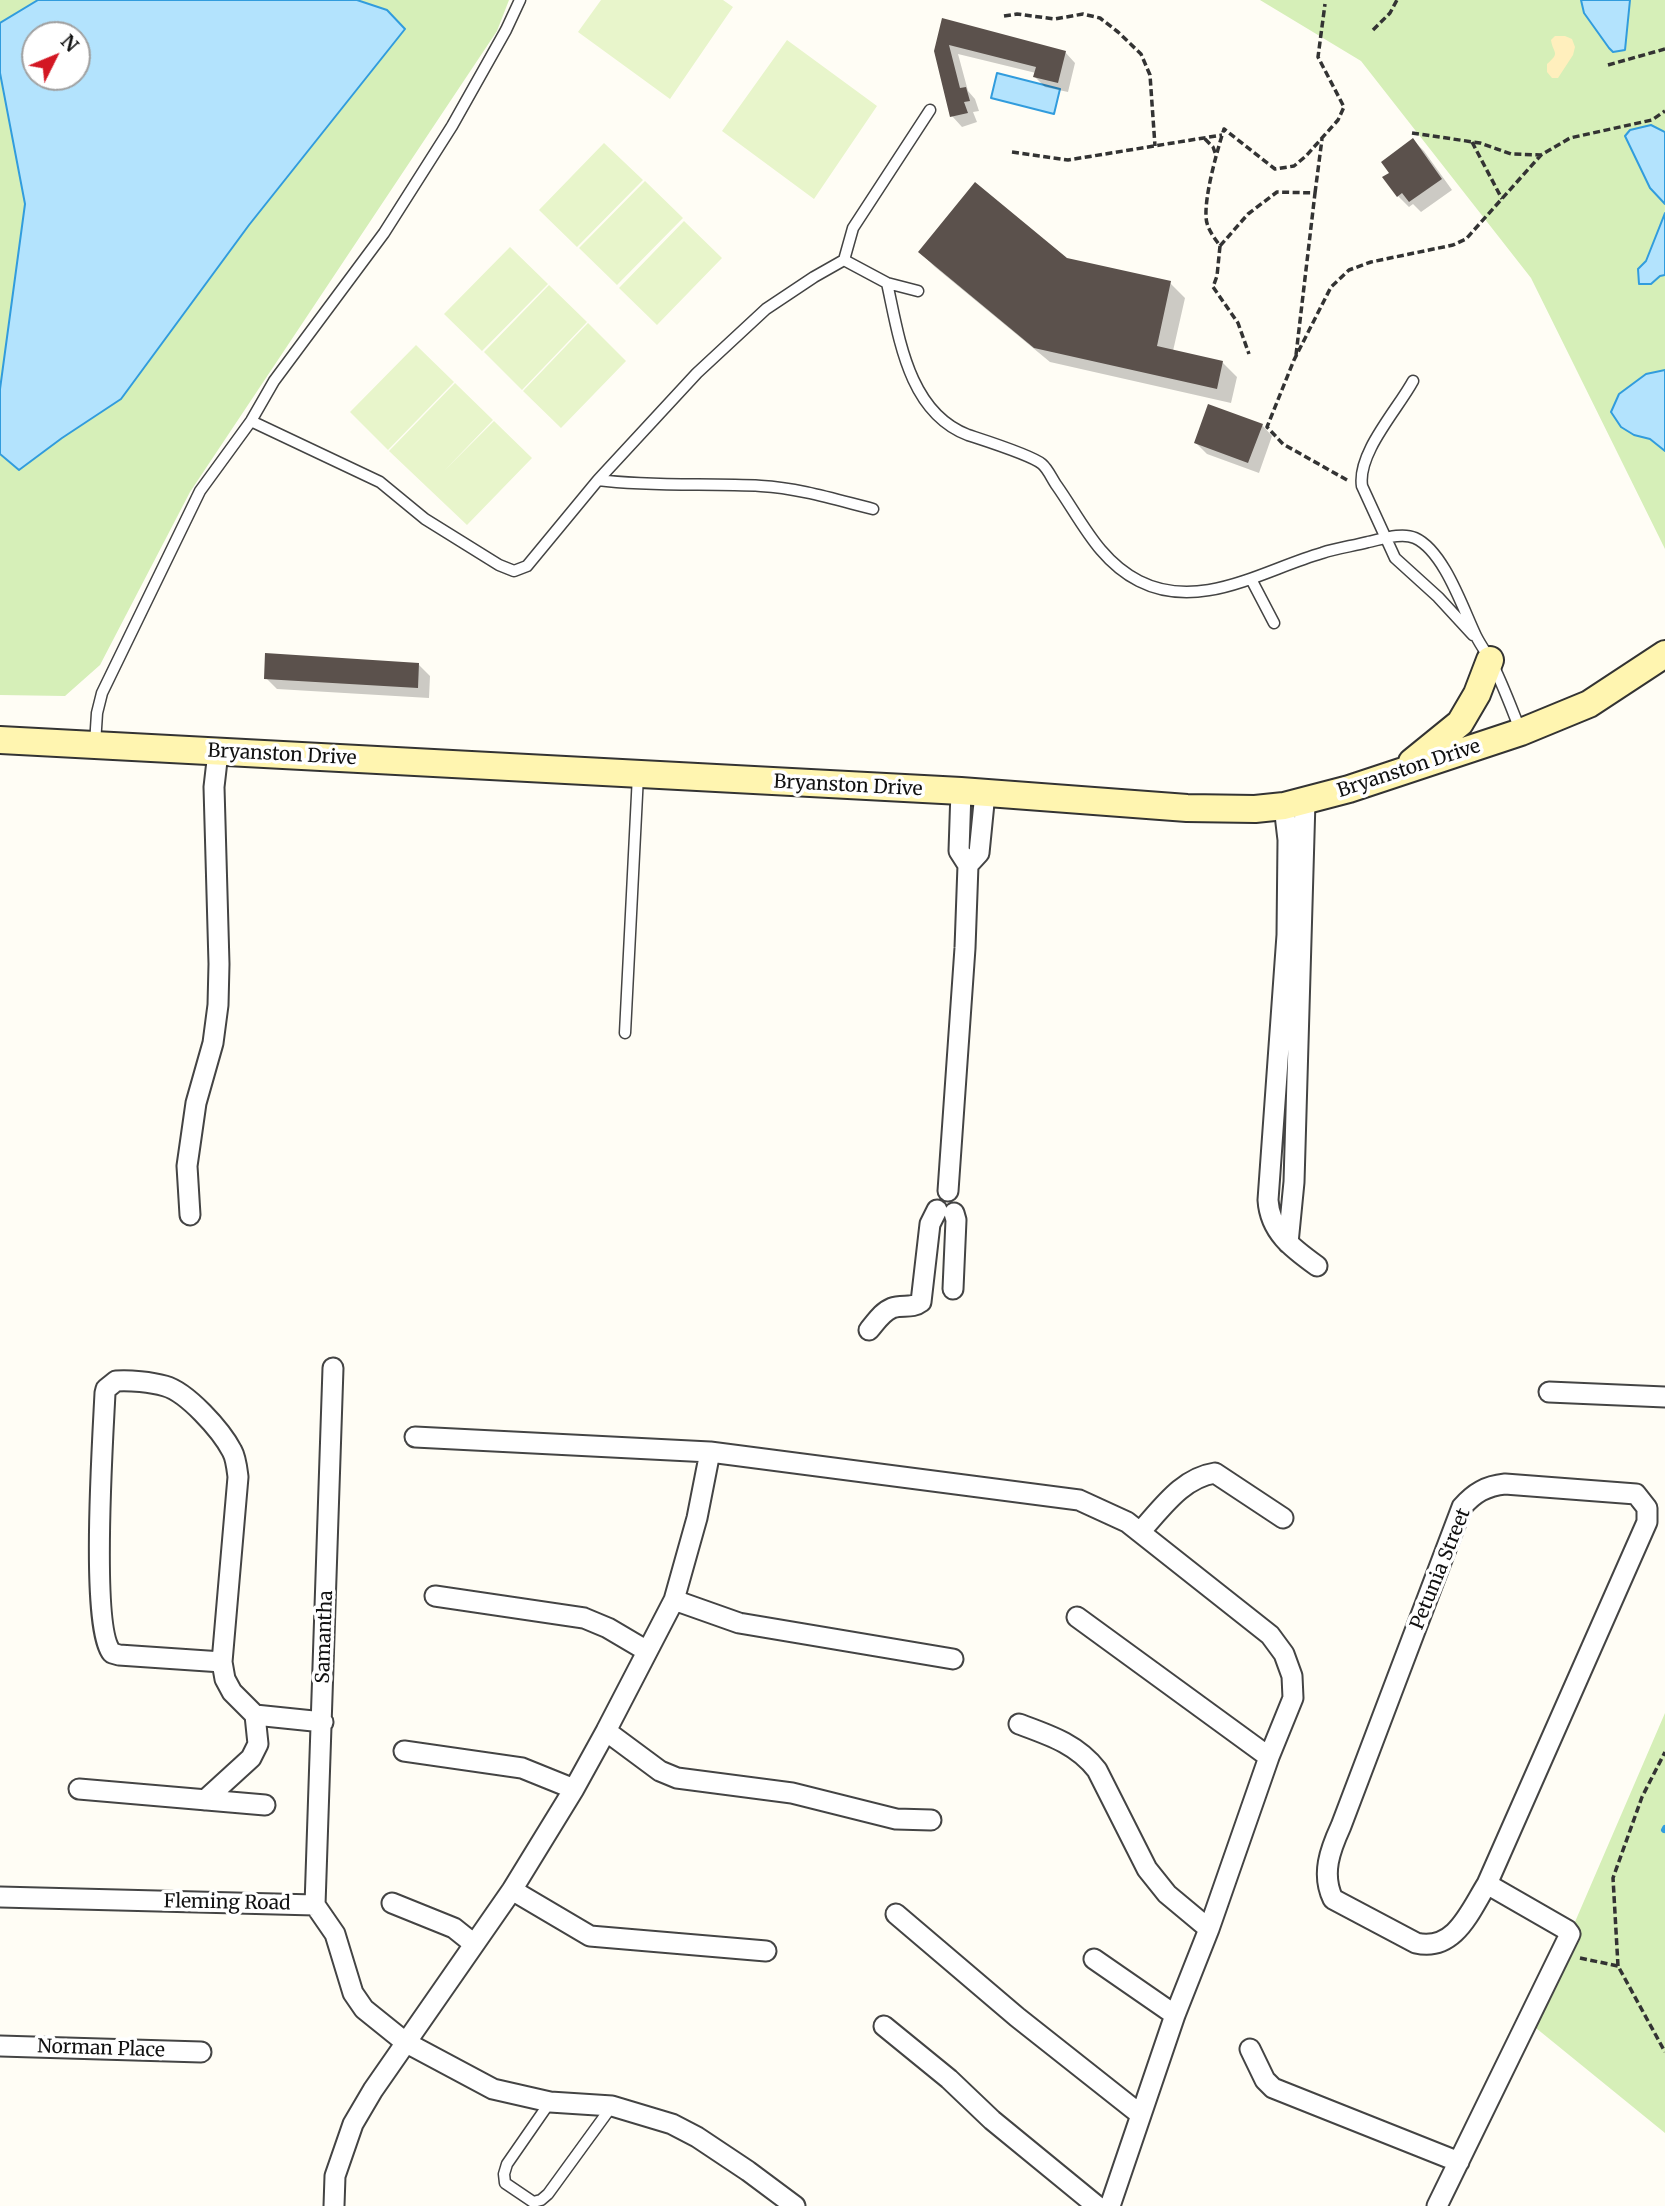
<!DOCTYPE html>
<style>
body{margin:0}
#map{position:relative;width:1665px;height:2206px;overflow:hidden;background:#fffdf5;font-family:Merriweather,serif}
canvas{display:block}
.north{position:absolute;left:21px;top:21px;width:70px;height:70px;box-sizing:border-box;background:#fff;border:2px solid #a0a0a0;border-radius:50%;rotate:47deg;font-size:19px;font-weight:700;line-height:28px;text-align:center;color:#111}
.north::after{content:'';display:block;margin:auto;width:24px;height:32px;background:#d31723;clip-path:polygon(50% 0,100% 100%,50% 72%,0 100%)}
</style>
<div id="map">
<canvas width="1665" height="2206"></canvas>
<div class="north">N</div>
</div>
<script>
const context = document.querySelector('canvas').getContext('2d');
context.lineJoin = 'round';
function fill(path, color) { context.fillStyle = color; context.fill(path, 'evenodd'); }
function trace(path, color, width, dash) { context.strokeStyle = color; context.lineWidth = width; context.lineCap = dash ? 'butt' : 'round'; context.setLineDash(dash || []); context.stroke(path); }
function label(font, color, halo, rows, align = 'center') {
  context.font = font + ' Merriweather,serif'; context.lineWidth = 7; context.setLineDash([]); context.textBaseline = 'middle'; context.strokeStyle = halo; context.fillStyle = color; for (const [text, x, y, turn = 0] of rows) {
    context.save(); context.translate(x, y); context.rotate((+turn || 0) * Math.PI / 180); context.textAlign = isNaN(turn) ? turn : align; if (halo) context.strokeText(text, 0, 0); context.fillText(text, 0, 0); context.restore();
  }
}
const green = new Path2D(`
 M 0,0 L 509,0 L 497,31 L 190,492 L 100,665 L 65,696 L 0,695 ZM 35,35 L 77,35 L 77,77 L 35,77 Z
 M 1260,0 L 1665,0 L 1665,549 L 1531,278 L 1361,61 Z
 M 1665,1713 L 1665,2133 L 1531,2024 Z`);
const sand = new Path2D(`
 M 1555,36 L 1565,36 L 1572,39 L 1575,47 L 1573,55 L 1558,78 L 1552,78 L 1547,72 L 1547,64 C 1561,52 1553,54 1551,40 Z`);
const pitch = new Path2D(`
 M 601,0 L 723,0 L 733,7 L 670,99 L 578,32 Z
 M 787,40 L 877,106 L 814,199 L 722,131 Z
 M 604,143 L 643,180 L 577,247 L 539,210 Z
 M 645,181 L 683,218 L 617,285 L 579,248 Z
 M 684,221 L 722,258 L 657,325 L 619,288 Z
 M 510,247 L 548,284 L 482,351 L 444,314 Z
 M 549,285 L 587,322 L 522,390 L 484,352 Z
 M 588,323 L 626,361 L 561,428 L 523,391 Z
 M 416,345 L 454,382 L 388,450 L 350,412 Z
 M 455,383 L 493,420 L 444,471 L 494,421 L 532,458 L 467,525 L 389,451 Z`);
const water = new Path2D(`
 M 38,0 L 357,0 L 387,10 L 405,29 L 249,225 L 121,399 L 62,438 L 19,470 L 0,454 L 0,389 L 25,204 L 0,73 L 0,23 ZM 35,35 L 77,35 L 77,77 L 35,77 Z
 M 1581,0 L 1630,0 L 1625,50 L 1613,52 L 1609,48 L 1584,13 Z
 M 997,73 L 1060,89 L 1054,114 L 991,98 Z
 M 1651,125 L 1665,132 L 1665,204 L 1650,188 L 1625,136 L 1630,130 Z
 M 1665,213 L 1665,275 L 1660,276 L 1651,284 L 1639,284 L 1638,269 L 1646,261 Z
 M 1665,370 L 1665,451 L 1650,439 L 1634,435 L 1621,427 L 1611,412 L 1619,394 L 1646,374 Z`);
const shadow = new Path2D(`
 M 943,22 L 1065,52 L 1075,63 L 1068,92 L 1045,87 L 1035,77 L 1036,73 L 958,54 L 968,91 L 975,99 L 979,111 L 973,112 L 977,122 L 962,127 L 952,116 Z
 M 1413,140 L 1424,151 L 1452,190 L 1421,212 L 1413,204 L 1409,207 L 1398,196 L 1391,173 Z
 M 920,252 L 1066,259 L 1170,283 L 1185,298 L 1173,351 L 1222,362 L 1237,377 L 1231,403 L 1050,362 L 935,267 Z
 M 1262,425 L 1272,436 L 1259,473 L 1207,454 L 1196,443 Z
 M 419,665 L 430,676 L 429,698 L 277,689 L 266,678 Z`);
const stream = new Path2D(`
 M 1664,1830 L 1665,1828`);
const building = new Path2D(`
 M 942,18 L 1066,51 L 1058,83 L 1033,77 L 1036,67 L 949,45 L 960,88 L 966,87 L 970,101 L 964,102 L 968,113 L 950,117 L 934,51 Z
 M 1413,138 L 1442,179 L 1409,202 L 1402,193 L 1397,197 L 1382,177 L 1389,173 L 1381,162 Z
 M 975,182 L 1067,258 L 1171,281 L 1157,346 L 1223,361 L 1217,389 L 1034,348 L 918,252 Z
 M 1208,404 L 1263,424 L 1248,463 L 1194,443 Z
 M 265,653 L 419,663 L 418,688 L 264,679 Z`);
const path = new Path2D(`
 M 1004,16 L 1017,14 L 1055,19 L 1083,14 L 1100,18 L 1118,32 L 1141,54 L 1150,75 L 1155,146
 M 1373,30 L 1390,13 L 1397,0
 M 1608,65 L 1665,49
 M 1412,133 L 1480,143 L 1511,154 L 1541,155 L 1570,138 L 1652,120 L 1665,111
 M 1205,139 L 1213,147 L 1216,155
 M 1472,142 L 1502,199
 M 1012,152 L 1068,160 L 1222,135
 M 1315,193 L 1322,139
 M 1220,246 L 1217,276 L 1213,287 L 1238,323 L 1249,354
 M 1296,355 L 1315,193 L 1277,192 L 1248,214 L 1220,246 C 1214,237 1206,228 1206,216 C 1205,194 1217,151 1224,129 L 1275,169 L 1294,166 L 1306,156 L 1338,120 L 1344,107 L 1318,57 L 1325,4
 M 1347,480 L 1283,444 L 1267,427 L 1294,360 L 1331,287 L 1349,270 L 1371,262 L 1453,245 L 1466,239 L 1541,155
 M 1580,1958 L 1618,1966 L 1665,2052
 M 1618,1966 L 1613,1878 L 1642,1797 L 1665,1752`);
const lane = new Path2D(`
 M 844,260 L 887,283 L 918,291
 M 887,283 C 899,337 908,412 968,435 C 983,440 1031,455 1042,464 C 1048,469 1052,479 1057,486 C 1081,520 1099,561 1139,581 C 1200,612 1263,570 1322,553 C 1337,548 1353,546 1368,542 C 1382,539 1402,532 1415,538 C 1444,551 1463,609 1476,636 C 1480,644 1485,651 1490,659 C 1502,682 1511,707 1521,732
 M 1413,381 C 1398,409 1357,453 1362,486 L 1395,558 L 1438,597 L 1473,635
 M 251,421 L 380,482 L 425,519 L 499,565 L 514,571 L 527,566 L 598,480 L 697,373 L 766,309 L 814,277 L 844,260 L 853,228 L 930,110
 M 598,480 C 653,487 707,483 761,486 C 799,488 837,500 873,509
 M 1251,579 L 1274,623
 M 95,744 L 97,713 L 102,693 L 200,491 L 251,421 L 274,381 L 384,233 L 452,126 L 506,30 L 520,0
 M 625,1033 L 638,775
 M 550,2102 L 507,2164 L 504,2174 L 505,2183 L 533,2202 L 541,2200 L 548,2194 L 612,2106`);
const street = new Path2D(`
 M 1284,806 L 1288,840 L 1287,935 L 1268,1200 C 1270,1232 1292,1248 1317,1266
 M 968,865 L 979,853 L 985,793
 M 948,1191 L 965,948 L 968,865 L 959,851 L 961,791
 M 190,1215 L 187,1166 L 196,1103 L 213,1043 L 218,1005 L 219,964 L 214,787 L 218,752
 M 1288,1243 L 1294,1182 L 1305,801
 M 953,1289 L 956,1220 L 954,1213
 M 869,1330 C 876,1322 882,1312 892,1308 C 902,1304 912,1309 921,1302 L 930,1224 L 937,1210
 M 1549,1392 L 1665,1397
 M 415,1437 L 710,1452 L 1079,1500 L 1127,1522 L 1270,1635 L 1284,1654 L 1292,1676 L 1293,1698 L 1269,1757 L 1209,1929 L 1175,2015 L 1110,2206
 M 1505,1484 L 1636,1494 L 1647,1508 L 1647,1522 L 1487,1884 C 1470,1911 1455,1952 1416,1943 L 1333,1899 C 1321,1874 1330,1850 1341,1826 L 1462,1507 C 1474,1493 1486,1486 1505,1484 Z
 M 1140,1532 C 1162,1508 1182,1478 1215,1473 L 1283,1518
 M 435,1596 L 584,1618 L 608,1628 L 647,1651
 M 674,1600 L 739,1623 L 953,1659
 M 1077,1617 L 1269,1757
 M 255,1715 L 323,1722
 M 1019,1724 C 1049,1735 1077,1744 1097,1770 L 1147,1869 L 1167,1894 L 1209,1929
 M 606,1731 L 660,1771 L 677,1778 L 792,1793 L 896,1819 L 931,1820
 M 404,1751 L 522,1768 L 574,1789
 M 79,1789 L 265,1805
 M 205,1800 L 251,1758 L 258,1744 L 255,1715 L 232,1692 L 225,1679 L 222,1662 L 238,1477 C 237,1469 236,1458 232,1451 C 221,1430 187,1392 165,1386 C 151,1382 130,1380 116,1381 L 106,1389 L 105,1393 C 103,1436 90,1628 112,1653 L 119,1655 L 222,1662
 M 512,1890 L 590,1936 L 766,1951
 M 0,1897 L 315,1905
 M 392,1903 L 454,1928 L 474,1944
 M 315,1905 L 335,1934 L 353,1993 L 364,2009 L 405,2042 L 493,2089 L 550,2102 L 612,2106 L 672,2124 L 697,2137 L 748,2171 L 795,2206
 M 315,1905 L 333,1368
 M 896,1914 L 1017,2017 L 1141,2115
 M 1094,1959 L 1175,2015
 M 884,2026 L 949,2079 L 992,2120 L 1097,2206
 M 0,2046 L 201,2052
 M 1250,2049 L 1265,2080 L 1273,2088 L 1459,2162
 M 334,2206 L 335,2176 L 353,2124 L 373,2090 L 512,1890 L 574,1789 L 606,1731 L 674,1600 L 697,1518 L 710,1452
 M 1437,2206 L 1570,1934 L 1567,1930 L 1487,1884`);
const secondary = new Path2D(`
 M 0,740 L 961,791 L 1187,808 L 1255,809 L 1284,806 L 1349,789 L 1521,732 L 1589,704 L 1665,654
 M 1412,762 L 1460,723 L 1477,694 L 1490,660`);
const streetNames = [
 ["Bryanston Drive",282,755,3],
 ["Bryanston Drive",1409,769,-18],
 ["Bryanston Drive",848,786,3],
 ["Petunia Street",1441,1569,-68],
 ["Samantha",325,1637,-88],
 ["Fleming Road",227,1903,1],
 ["Norman Place",101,2049,2]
];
fill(green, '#d6efb8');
fill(sand, '#ffefbd');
fill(pitch, '#e8f5cb');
fill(water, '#b3e3fd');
trace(water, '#319cdd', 2);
fill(shadow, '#0003');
trace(stream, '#319cdd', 6);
fill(building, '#5b514c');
trace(lane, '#444', 13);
trace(street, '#444', 23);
trace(secondary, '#333', 30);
trace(path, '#333', 3.5, [7, 3.5]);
trace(lane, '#fff', 10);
trace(street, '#fff', 19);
trace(secondary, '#fff5b0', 26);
label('19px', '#111', '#fff', streetNames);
</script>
